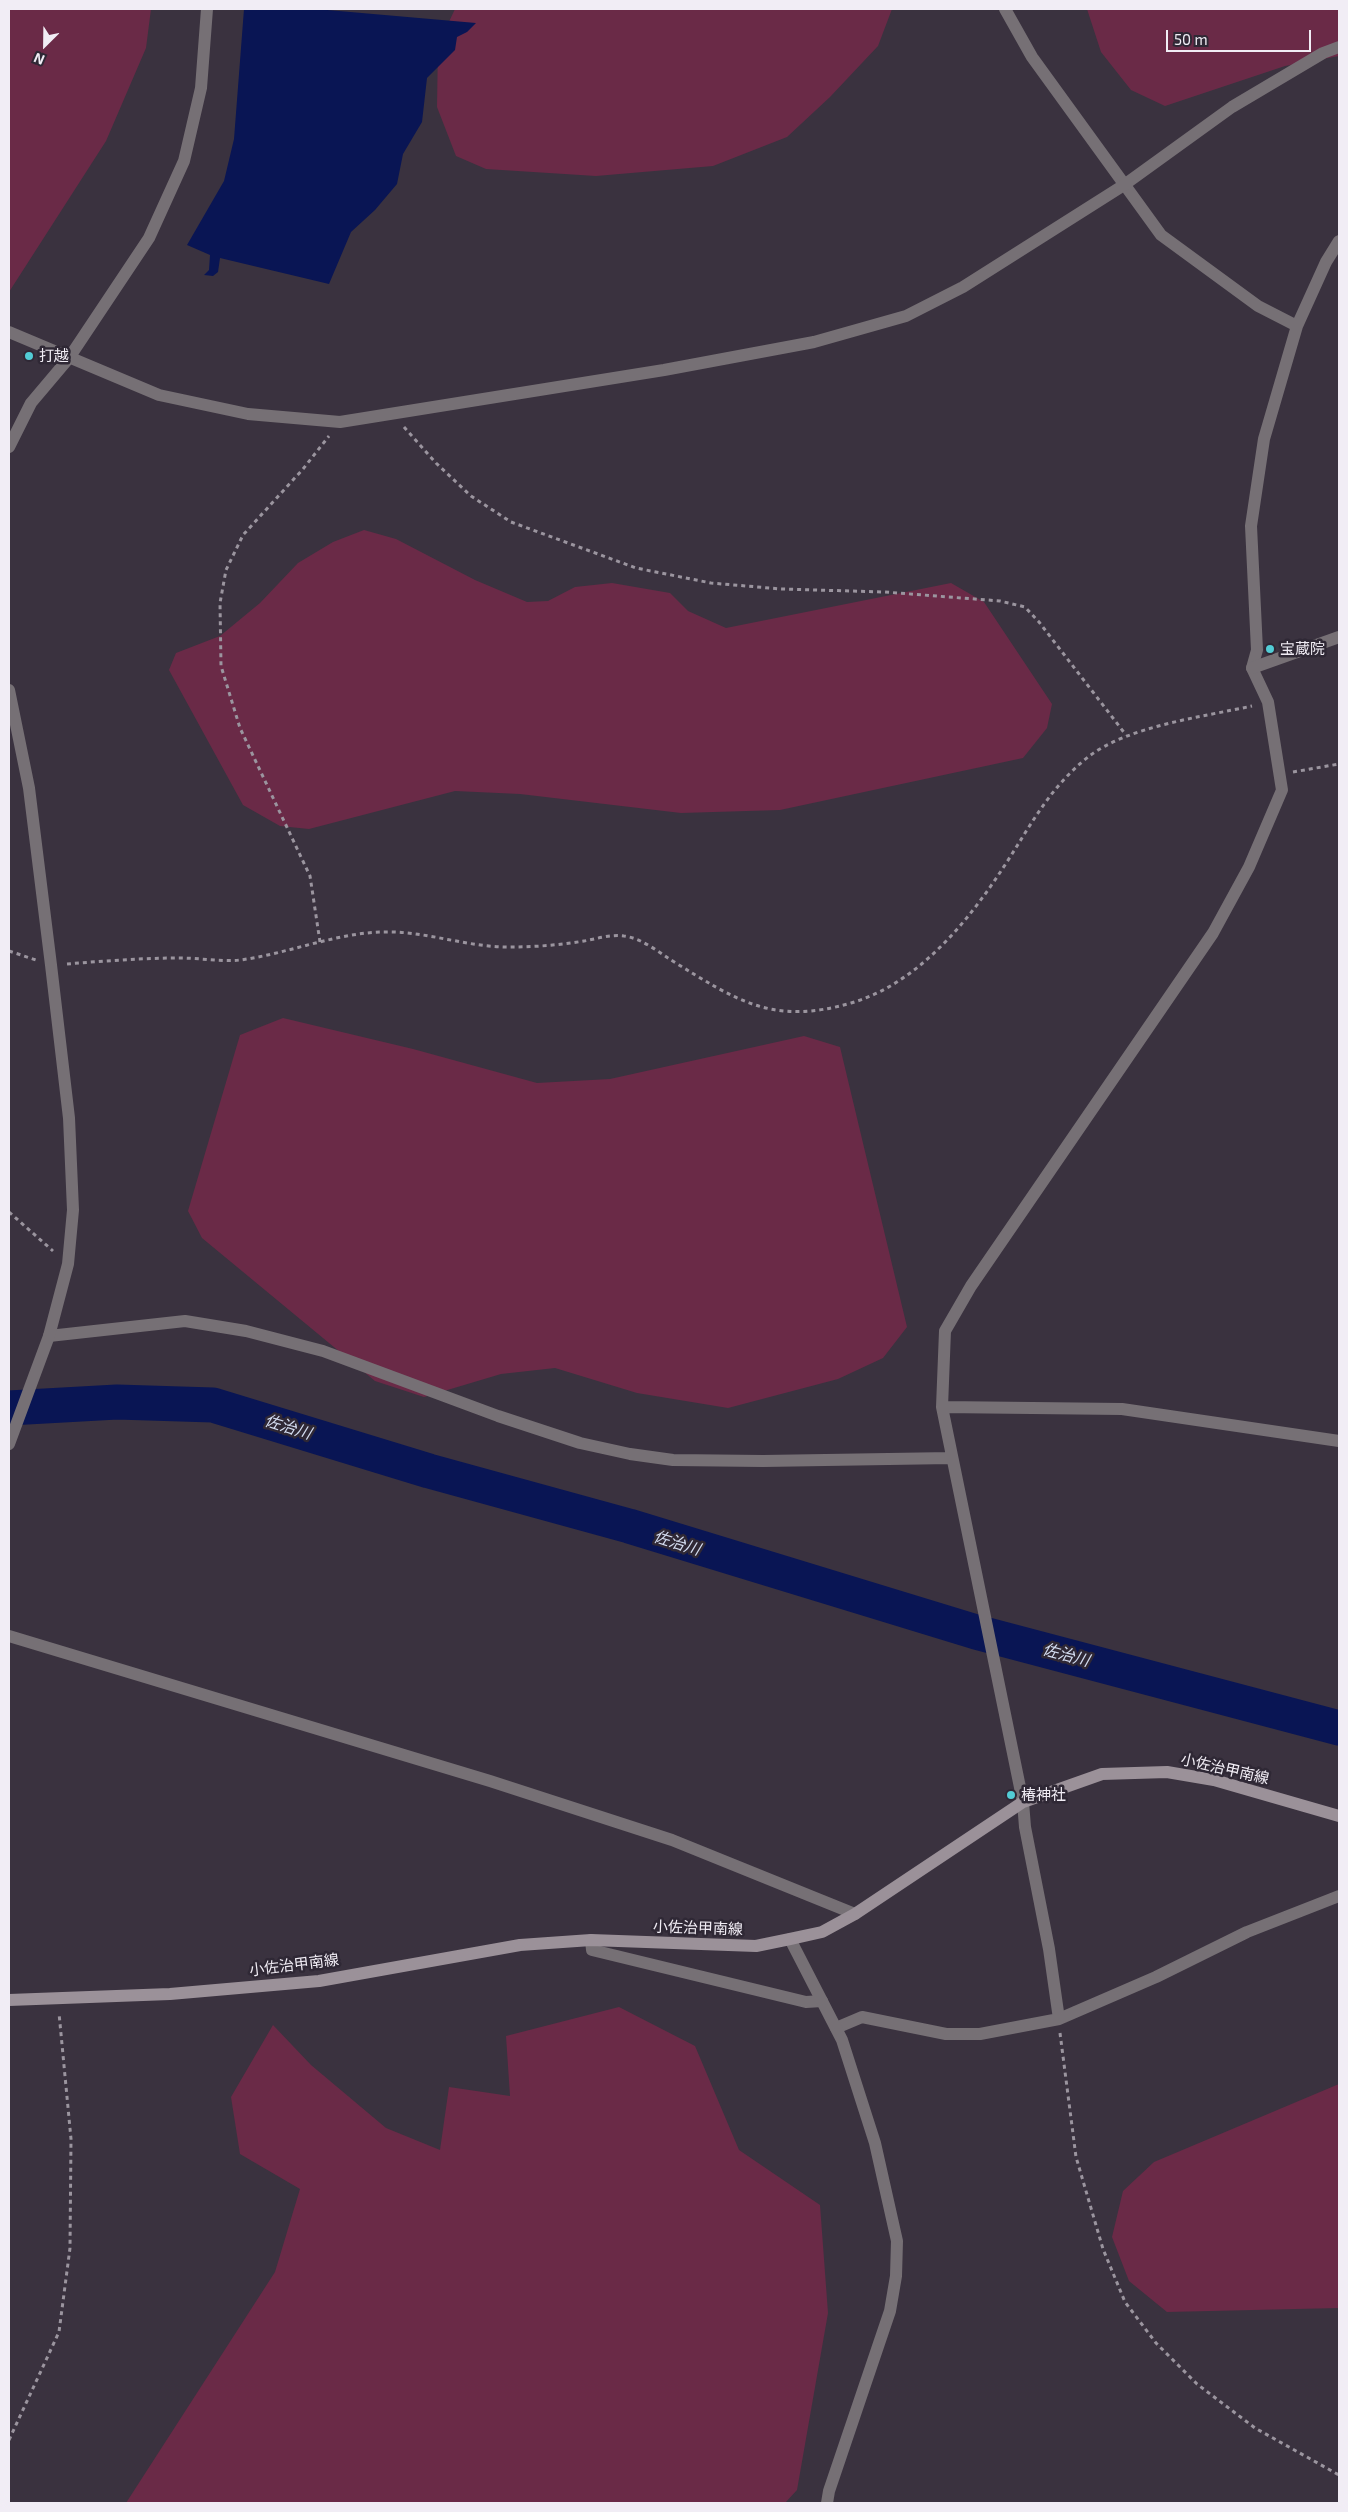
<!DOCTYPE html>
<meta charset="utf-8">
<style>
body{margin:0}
#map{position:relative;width:1348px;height:2512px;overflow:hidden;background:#3a323f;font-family:"Exo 2",sans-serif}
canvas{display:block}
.frame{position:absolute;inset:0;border:10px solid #f1edf5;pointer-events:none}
.north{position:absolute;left:20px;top:20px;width:50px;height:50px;-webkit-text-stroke:4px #2f2835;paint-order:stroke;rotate:203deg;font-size:14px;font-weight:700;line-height:20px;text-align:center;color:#f1edf5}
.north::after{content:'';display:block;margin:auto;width:18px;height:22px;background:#f1edf5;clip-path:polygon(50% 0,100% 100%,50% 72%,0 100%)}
.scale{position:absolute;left:1166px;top:30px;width:145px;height:22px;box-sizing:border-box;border:2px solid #f1edf5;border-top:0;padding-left:6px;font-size:15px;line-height:18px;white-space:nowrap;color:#f1edf5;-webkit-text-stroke:4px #2f2835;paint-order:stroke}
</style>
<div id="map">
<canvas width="1348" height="2512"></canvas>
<div class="frame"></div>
<div class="north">N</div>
<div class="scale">50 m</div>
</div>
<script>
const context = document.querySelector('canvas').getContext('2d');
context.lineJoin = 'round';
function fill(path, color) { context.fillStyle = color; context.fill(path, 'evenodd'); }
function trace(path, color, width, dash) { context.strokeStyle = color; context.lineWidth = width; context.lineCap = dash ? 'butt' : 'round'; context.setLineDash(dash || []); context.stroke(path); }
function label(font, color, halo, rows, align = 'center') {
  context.font = font + ' "Exo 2","Noto Sans JP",sans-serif'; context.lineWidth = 5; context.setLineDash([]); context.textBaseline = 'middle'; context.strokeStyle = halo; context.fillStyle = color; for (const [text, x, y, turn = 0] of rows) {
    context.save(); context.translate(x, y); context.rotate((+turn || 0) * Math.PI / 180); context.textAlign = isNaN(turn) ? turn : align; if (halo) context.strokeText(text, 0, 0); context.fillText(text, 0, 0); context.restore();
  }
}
const green = new Path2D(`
 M 9,9 L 151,9 L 146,48 L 106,141 L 9,292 Z
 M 455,9 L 892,9 L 878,46 L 830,97 L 787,137 L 713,166 L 596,176 L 486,169 L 456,156 L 437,107 L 438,45 Z
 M 1087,9 L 1339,9 L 1339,56 L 1285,66 L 1165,106 L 1131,90 L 1101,52 Z
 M 364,530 L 396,539 L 475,580 L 527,602 L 548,601 L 575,587 L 612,583 L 670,593 L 688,611 L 726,628 L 951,583 L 984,602 L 1052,704 L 1047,728 L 1023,758 L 780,810 L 681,813 L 520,794 L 455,791 L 309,829 L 280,826 L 243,805 L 169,670 L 176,653 L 220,636 L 260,603 L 298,563 L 333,542 Z
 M 283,1018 L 413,1049 L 537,1083 L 610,1079 L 804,1036 L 840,1047 L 907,1327 L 883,1358 L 838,1379 L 728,1408 L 637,1393 L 555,1368 L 501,1374 L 424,1397 L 375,1381 L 202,1238 L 188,1211 L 240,1035 Z
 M 619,2007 L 695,2046 L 739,2150 L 820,2205 L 828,2313 L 797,2490 L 785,2503 L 126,2503 L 275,2272 L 300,2189 L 240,2154 L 231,2097 L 273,2025 L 311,2065 L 386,2128 L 440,2150 L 449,2087 L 510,2096 L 506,2036 Z
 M 1339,2084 L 1339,2308 L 1167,2312 L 1129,2281 L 1112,2237 L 1123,2191 L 1154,2162 Z`);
const water = new Path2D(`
 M 244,9 L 316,9 L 476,23 L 467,32 L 457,37 L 455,50 L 427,78 L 422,122 L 403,154 L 397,184 L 375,210 L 351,232 L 329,284 L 220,258 L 218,272 L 213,276 L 204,275 L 209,270 L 210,255 L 187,245 L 224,181 L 234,139 Z`);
const river = new Path2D(`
 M 9,1408 L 117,1402 L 213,1405 L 429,1471 L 629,1526 L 976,1632 L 1339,1728`);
const path = new Path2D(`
 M 404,427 L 436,463 L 471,496 L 511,522 L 636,568 L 711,583 L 781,589 L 885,592 L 1000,601 L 1025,607 L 1039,622 L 1126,735
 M 1293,772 L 1339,764
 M 320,942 L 310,876 L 240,728 L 221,666 L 220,603 L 226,570 L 243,535 L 303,469 L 329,436
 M 9,951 L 36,960
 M 67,964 C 104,961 142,958 180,958 C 200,958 221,962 240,960 C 287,954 338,932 385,932 C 427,931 469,948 511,947 C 535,947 560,945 584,941 C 596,939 611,934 624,936 C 641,938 657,951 671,960 C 736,1000 772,1026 851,1003 C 917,984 967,923 1003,868 C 1030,827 1048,789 1088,757 C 1128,726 1202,717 1252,706
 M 9,1212 L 53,1251
 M 1060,2033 L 1076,2157 L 1103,2249 L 1125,2302 L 1156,2343 L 1197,2384 L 1255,2428 L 1339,2475
 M 9,2440 L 59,2332 L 70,2248 L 71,2139 L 59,2013`);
const minor = new Path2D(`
 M 1005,9 L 1032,57 L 1161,235 L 1258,306 L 1297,326
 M 49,1336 L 185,1321 L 246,1331 L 323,1351 L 498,1416 L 580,1443 L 630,1454 L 673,1460 L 763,1461 L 951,1458
 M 942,1407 L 1122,1409 L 1339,1441
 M 9,1636 L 490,1781 L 672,1840 L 855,1914
 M 591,1940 L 592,1950 L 806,2002 L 822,2001
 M 1059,2019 L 1049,1949 L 1025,1827 L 1023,1802 L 942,1407 L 945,1331 L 971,1286 L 1213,933 L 1249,867 L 1282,790 L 1268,702 L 1252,668 L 1257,650 L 1251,526 L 1264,439 L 1297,326 L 1326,262 L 1339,241
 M 836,2028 L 862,2017 L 946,2034 L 980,2034 L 1059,2019 L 1156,1977 L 1247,1932 L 1339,1896`);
const tertiary = new Path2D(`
 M 9,332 L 159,395 L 248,414 L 340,422 L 664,370 L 814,342 L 906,316 L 963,287 L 1124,185 L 1232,107 L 1323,53 L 1339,47
 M 9,447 L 31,403 L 69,358 L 149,238 L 184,161 L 201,88 L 207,9
 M 1252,668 L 1339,637
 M 9,690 L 29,788 L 51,965 L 69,1118 L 73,1210 L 68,1264 L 49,1336 L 9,1444
 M 790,1939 L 842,2040 L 875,2143 L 897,2241 L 896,2276 L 890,2311 L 829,2491 L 827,2503`);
const secondary = new Path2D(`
 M 9,2000 L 170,1994 L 319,1981 L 520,1945 L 591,1940 L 756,1946 L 790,1939 L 822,1932 L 855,1914 L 1023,1802 L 1102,1774 L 1167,1772 L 1214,1780 L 1339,1816`);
const markers = [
 [29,356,5,"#52ccd5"],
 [1270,649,5,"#52ccd5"],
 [1011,1795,5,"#52ccd5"]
];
const poiNames = [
 ["打越",39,356],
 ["宝蔵院",1280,649],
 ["椿神社",1021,1795]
];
const streetNames = [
 ["小佐治甲南線",1225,1769,13],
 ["小佐治甲南線",698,1928,2],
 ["小佐治甲南線",294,1965,-7]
];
const waterNames = [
 ["佐治川",288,1427,17],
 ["佐治川",677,1543,17],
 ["佐治川",1066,1655,15]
];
fill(green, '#6a2a47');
fill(water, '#091554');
trace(river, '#091554', 35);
trace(path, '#9b959f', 3, [4, 4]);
trace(minor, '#767075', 12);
trace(tertiary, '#767075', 12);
trace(secondary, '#9b9199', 12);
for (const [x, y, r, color] of markers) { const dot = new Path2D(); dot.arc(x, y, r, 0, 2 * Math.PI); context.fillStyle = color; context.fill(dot); trace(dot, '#2f2835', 2); }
label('15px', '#f1edf5', '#2f2835', poiNames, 'left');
label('15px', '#f1edf5', '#2f2835', streetNames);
label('italic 16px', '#d4ddf1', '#2f2835', waterNames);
</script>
